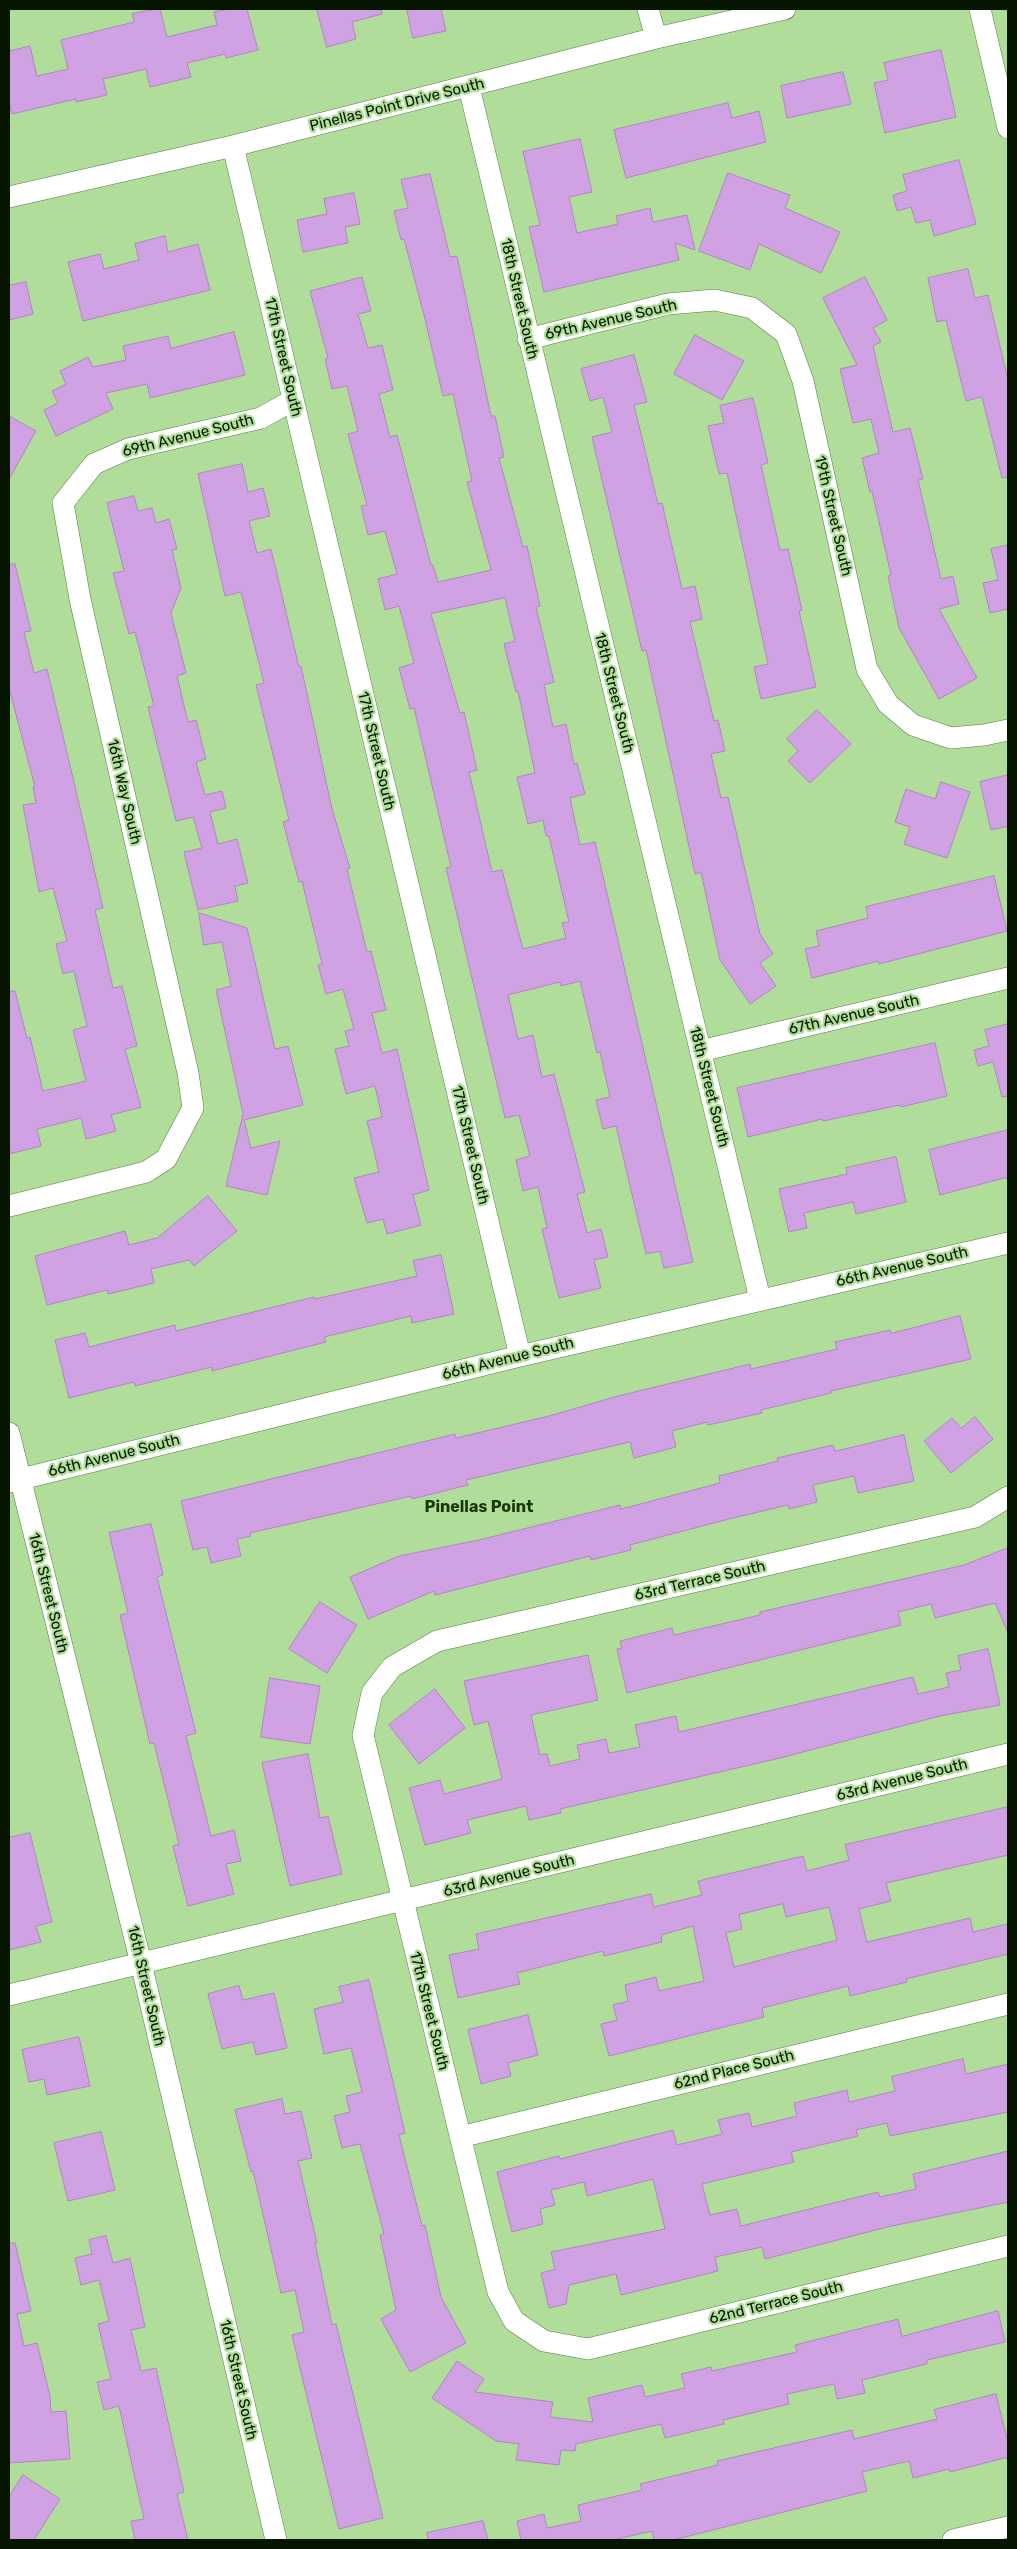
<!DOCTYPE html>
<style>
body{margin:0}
#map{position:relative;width:1017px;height:2549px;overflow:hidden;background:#b0de9a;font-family:Rubik,sans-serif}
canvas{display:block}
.frame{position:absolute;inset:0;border:10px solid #061600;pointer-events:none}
</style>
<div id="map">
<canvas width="1017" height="2549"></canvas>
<div class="frame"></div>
</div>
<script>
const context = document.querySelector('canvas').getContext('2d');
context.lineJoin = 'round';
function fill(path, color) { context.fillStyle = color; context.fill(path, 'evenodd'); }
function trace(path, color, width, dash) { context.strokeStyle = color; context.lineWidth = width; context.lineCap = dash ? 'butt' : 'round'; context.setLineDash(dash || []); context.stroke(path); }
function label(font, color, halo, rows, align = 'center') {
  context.font = font + ' Rubik,sans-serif'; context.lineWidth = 4.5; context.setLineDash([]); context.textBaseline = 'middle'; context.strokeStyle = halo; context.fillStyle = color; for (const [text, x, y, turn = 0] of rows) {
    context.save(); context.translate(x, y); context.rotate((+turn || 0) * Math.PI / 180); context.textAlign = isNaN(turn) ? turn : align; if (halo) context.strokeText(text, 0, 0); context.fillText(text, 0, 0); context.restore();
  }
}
const building = new Path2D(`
 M 160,9 L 167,37 L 217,25 L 214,12 L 229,9 L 247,9 L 258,50 L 226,58 L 225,54 L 187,63 L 191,77 L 150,87 L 146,69 L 103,79 L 107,95 L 76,102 L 76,99 L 12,114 L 9,102 L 9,51 L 30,46 L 37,76 L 68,69 L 61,40 L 134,22 L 132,14 Z
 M 317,9 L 381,9 L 382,14 L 352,22 L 356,39 L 327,47 Z
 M 407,9 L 441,9 L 446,31 L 413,38 Z
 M 941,50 L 956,117 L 885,133 L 874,83 L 888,80 L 884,63 Z
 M 843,72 L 851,104 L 787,118 L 781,86 Z
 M 728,103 L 732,118 L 759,111 L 766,142 L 626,178 L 614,130 Z
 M 580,139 L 592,192 L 569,197 L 577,233 L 618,224 L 616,216 L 650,208 L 653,222 L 687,215 L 695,250 L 675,243 L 679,260 L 544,292 L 529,227 L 540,225 L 523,152 Z
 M 959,160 L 976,224 L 934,236 L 930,220 L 916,223 L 911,207 L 897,211 L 893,195 L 907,191 L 903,175 Z
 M 728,173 L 790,195 L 785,208 L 840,232 L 821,273 L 759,244 L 750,270 L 699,251 Z
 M 430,174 L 450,257 L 457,256 L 491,416 L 495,416 L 504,457 L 499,458 L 523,547 L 527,546 L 540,606 L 536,607 L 554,682 L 544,685 L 553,727 L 566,724 L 574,764 L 577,763 L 585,794 L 570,798 L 580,845 L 595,842 L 693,1262 L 664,1268 L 660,1251 L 646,1254 L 616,1126 L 603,1129 L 596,1100 L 610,1097 L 600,1052 L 597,1053 L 580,981 L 561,986 L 560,982 L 508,995 L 518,1039 L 533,1035 L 542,1077 L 554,1074 L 585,1192 L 577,1194 L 587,1233 L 601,1229 L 608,1257 L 594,1260 L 601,1288 L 559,1298 L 542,1229 L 547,1228 L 538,1187 L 523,1191 L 516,1160 L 530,1156 L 519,1115 L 505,1118 L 446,868 L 451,867 L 414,708 L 410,709 L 399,668 L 414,663 L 399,606 L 385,610 L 378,579 L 397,574 L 385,531 L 368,535 L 361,506 L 367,505 L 348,434 L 358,431 L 347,386 L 332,389 L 325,359 L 328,358 L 310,291 L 362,277 L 371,311 L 358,314 L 368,348 L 382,345 L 393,390 L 379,394 L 390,437 L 397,435 L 431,565 L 433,565 L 438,582 L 491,570 L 467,482 L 472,481 L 453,394 L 443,396 L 425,319 L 404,239 L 401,240 L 394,211 L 408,208 L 401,180 ZM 505,598 L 515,641 L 504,644 L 516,692 L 518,691 L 535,773 L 517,777 L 528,824 L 543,820 L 546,836 L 549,836 L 569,922 L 562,923 L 566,938 L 523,949 L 502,870 L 492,872 L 469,772 L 477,770 L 464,712 L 460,713 L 431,614 Z
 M 354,193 L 360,224 L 345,227 L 348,243 L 303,252 L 297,220 L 327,214 L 324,199 Z
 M 165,236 L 168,252 L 198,244 L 210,290 L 83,321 L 68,262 L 100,254 L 104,269 L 139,260 L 135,244 Z
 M 968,269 L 975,298 L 988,295 L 1008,380 L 1008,477 L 1002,478 L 982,397 L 966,401 L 946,320 L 937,322 L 928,278 Z
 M 865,277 L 887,320 L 873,328 L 881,342 L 873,346 L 893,432 L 910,428 L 923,479 L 918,480 L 941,579 L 953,576 L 959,604 L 939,609 L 977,678 L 939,699 L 899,628 L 888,576 L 891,575 L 872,491 L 870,492 L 862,458 L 879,453 L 871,419 L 853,423 L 840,369 L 857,365 L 823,298 Z
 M 26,282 L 33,314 L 9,320 L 9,286 Z
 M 234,332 L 245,375 L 150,398 L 147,384 L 106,393 L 113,409 L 56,436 L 44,410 L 58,403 L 52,391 L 66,384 L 60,371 L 88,357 L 93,367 L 126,360 L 123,346 L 168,336 L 171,348 Z
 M 695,335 L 744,361 L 722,400 L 674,374 Z
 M 634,355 L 647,402 L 634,405 L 658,504 L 662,503 L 682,589 L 695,586 L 702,619 L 690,622 L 714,721 L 718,720 L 725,751 L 711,754 L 721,798 L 728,797 L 760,934 L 773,954 L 760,963 L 776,986 L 750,1004 L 720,960 L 701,872 L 695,874 L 646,650 L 642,651 L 592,437 L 612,432 L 603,397 L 590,401 L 581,369 Z
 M 753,398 L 768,463 L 761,465 L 780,550 L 788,549 L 802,610 L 799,611 L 816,687 L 761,699 L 754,667 L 768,664 L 727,473 L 719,474 L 708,426 L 724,423 L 720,406 Z
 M 9,416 L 36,431 L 9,479 Z
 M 242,464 L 248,492 L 263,488 L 270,516 L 249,521 L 257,553 L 271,549 L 299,667 L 301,666 L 332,809 L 350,868 L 347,869 L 367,952 L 371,951 L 386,1010 L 372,1013 L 382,1053 L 397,1049 L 429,1190 L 413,1195 L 421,1225 L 387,1234 L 383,1219 L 367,1223 L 354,1178 L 379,1172 L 367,1121 L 382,1117 L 375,1086 L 346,1094 L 335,1049 L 349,1046 L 345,1031 L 354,1029 L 343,989 L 326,994 L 318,965 L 322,964 L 302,881 L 299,882 L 283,822 L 289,820 L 256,685 L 264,683 L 241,592 L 225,596 L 198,474 Z
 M 134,496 L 138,511 L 152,508 L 156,523 L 169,519 L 177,549 L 172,550 L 181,588 L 171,613 L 186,673 L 177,676 L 188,722 L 196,720 L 206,759 L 196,762 L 205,795 L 222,791 L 226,808 L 210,812 L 218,844 L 237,839 L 248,883 L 235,886 L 238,901 L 198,910 L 184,852 L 202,848 L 193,817 L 176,821 L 148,707 L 154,706 L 135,632 L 129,634 L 113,573 L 124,571 L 107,503 Z
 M 1008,545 L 1008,609 L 990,613 L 983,583 L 998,580 L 991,549 Z
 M 15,564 L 31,631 L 24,632 L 34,673 L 47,669 L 73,778 L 103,908 L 95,910 L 113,988 L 122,986 L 137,1046 L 125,1049 L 141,1107 L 111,1115 L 116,1131 L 86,1139 L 81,1118 L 37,1129 L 41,1146 L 9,1154 L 9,991 L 15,991 L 27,1038 L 30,1037 L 43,1091 L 86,1081 L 73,1030 L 87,1026 L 74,971 L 63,974 L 56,944 L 67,941 L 53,888 L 39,892 L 23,805 L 36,803 L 33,787 L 35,787 L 9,688 L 9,565 Z
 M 817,710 L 851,744 L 810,783 L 788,761 L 798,751 L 787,739 Z
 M 1008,775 L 1008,826 L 991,830 L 980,782 Z
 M 941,782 L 970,792 L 947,858 L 904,844 L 910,827 L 895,822 L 906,789 L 935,799 Z
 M 994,876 L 1007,931 L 879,964 L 878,961 L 812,978 L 805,949 L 819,946 L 816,931 L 868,918 L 866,907 Z
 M 199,913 L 247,928 L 275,1049 L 288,1046 L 303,1105 L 244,1120 L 251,1148 L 280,1141 L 267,1195 L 226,1186 L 243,1114 L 216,990 L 231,986 L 222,942 L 204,945 Z
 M 1008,1024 L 1008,1096 L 1002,1097 L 993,1062 L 978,1066 L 974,1050 L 989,1046 L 985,1030 Z
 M 935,1043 L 947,1096 L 901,1107 L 900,1105 L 823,1121 L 822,1119 L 748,1137 L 737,1088 Z
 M 1008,1130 L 1008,1177 L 940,1195 L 929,1150 Z
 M 896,1157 L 906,1202 L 856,1214 L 853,1202 L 804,1213 L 807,1228 L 789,1232 L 779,1189 L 847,1174 L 846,1168 Z
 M 208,1196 L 237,1231 L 194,1266 L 189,1260 L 151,1269 L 154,1283 L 108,1294 L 107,1290 L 47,1305 L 35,1256 L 125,1231 L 129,1245 L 157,1238 Z
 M 441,1255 L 454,1314 L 412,1323 L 411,1316 L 324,1337 L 326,1342 L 212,1371 L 212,1367 L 135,1386 L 134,1382 L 69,1398 L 55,1340 L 85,1333 L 89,1347 L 175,1325 L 176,1331 L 314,1297 L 315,1299 L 417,1276 L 413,1261 Z
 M 960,1316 L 971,1359 L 831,1391 L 831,1393 L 761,1410 L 762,1413 L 708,1425 L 707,1422 L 672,1431 L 676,1447 L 634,1458 L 630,1442 L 466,1480 L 468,1485 L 412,1499 L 411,1496 L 250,1533 L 251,1536 L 237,1539 L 241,1556 L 211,1563 L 207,1547 L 193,1550 L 181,1501 L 455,1434 L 456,1438 L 549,1416 L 618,1396 L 750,1364 L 751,1369 L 837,1349 L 835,1342 L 890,1330 L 891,1333 Z
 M 975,1417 L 993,1439 L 951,1473 L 924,1441 L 952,1418 L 961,1428 Z
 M 904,1435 L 914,1481 L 858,1493 L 854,1476 L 813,1485 L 817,1502 L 789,1509 L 788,1505 L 729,1519 L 630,1545 L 631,1550 L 591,1560 L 590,1556 L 435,1595 L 434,1591 L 368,1619 L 350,1577 L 399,1556 L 479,1540 L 620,1505 L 621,1509 L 720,1483 L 719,1476 L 778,1461 L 777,1458 L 833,1445 L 835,1451 Z
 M 151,1524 L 163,1575 L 157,1577 L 196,1733 L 186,1736 L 211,1836 L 234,1830 L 241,1861 L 226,1864 L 234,1894 L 188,1906 L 173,1846 L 179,1844 L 154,1743 L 150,1744 L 120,1615 L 128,1613 L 109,1533 Z
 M 1008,1548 L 1008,1633 L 995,1603 L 935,1618 L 931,1604 L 898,1612 L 901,1625 L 627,1693 L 617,1649 L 622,1648 L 620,1641 L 672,1628 L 674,1635 L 760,1615 L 760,1612 L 964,1565 Z
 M 320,1602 L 357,1625 L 327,1673 L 289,1649 Z
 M 988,1649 L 1000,1705 L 940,1716 L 780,1758 L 560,1809 L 561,1813 L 529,1820 L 526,1806 L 467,1820 L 471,1833 L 425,1845 L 409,1788 L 440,1780 L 444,1794 L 502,1779 L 488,1721 L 474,1725 L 464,1681 L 588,1655 L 598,1700 L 531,1715 L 540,1755 L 547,1754 L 550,1766 L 580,1759 L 577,1745 L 606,1739 L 609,1753 L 640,1747 L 635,1725 L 676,1716 L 679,1732 L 913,1677 L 918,1694 L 949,1687 L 946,1673 L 961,1670 L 958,1656 Z
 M 270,1678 L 320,1686 L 310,1744 L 261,1737 Z
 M 435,1689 L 465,1728 L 419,1764 L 389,1725 Z
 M 308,1754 L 320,1818 L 328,1816 L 342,1874 L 290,1886 L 262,1763 Z
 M 1008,1807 L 1008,1855 L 886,1883 L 891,1901 L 859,1909 L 867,1942 L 970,1918 L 973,1932 L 1008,1924 L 1008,1954 L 906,1979 L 907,1982 L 850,1996 L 848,1986 L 762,2008 L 764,2017 L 609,2056 L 601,2024 L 617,2020 L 613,2005 L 628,2001 L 625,1985 L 656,1977 L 659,1991 L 704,1981 L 693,1926 L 661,1935 L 662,1942 L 604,1956 L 603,1951 L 517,1973 L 520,1984 L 458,1998 L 449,1955 L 479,1949 L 476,1934 L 651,1894 L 654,1907 L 702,1895 L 698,1881 L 803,1856 L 807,1871 L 849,1860 L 845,1845 ZM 783,1904 L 786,1917 L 829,1907 L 837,1940 L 734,1967 L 726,1933 L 742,1929 L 739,1915 Z
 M 30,1833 L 52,1922 L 36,1926 L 41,1942 L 9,1950 L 9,1838 Z
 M 369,1980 L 405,2133 L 399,2135 L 422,2226 L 425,2225 L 441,2297 L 466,2343 L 410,2372 L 381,2319 L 396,2310 L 380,2235 L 384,2234 L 360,2144 L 342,2148 L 334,2116 L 350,2112 L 346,2096 L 362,2092 L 351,2048 L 324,2054 L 314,2009 L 343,2002 L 339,1987 Z
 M 239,1986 L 243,2000 L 274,1993 L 287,2048 L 256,2055 L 253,2042 L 222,2049 L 208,1994 Z
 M 528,2015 L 538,2055 L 508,2063 L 511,2076 L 481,2084 L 468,2030 Z
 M 79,2037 L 90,2086 L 47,2095 L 44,2079 L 29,2082 L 22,2050 Z
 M 963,2059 L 966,2074 L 1008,2064 L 1008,2112 L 890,2136 L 887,2123 L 856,2130 L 858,2136 L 791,2152 L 794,2162 L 702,2184 L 710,2215 L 737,2209 L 741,2226 L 878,2192 L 880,2197 L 916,2189 L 913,2174 L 1008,2151 L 1008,2202 L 887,2227 L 765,2259 L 762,2247 L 715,2257 L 718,2271 L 621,2295 L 616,2274 L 569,2285 L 566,2304 L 549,2308 L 541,2273 L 555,2269 L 551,2252 L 665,2229 L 653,2179 L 587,2196 L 584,2182 L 551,2190 L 555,2205 L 540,2209 L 543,2224 L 512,2232 L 497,2172 L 559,2156 L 560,2159 L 673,2130 L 677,2145 L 722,2134 L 718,2120 L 749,2113 L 752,2127 L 797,2116 L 794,2103 L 847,2090 L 849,2102 L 895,2091 L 892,2077 Z
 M 282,2099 L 285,2114 L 301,2111 L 312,2158 L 298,2161 L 317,2243 L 315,2243 L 332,2325 L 336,2324 L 383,2518 L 339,2529 L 292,2335 L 304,2332 L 295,2290 L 281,2293 L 253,2171 L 251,2172 L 235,2110 Z
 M 101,2132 L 115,2190 L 68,2201 L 54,2143 Z
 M 106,2236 L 113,2263 L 130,2258 L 145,2327 L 131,2330 L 141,2371 L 156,2368 L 184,2492 L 177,2494 L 188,2540 L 135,2540 L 131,2521 L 144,2519 L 128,2447 L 119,2406 L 104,2410 L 97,2382 L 111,2379 L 98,2324 L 109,2321 L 99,2280 L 81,2285 L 75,2258 L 92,2254 L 89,2240 Z
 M 15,2243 L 31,2311 L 17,2314 L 24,2346 L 37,2343 L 50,2396 L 51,2412 L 66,2411 L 70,2459 L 9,2463 L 9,2244 Z
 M 998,2311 L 1005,2342 L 927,2360 L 927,2364 L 862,2380 L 865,2393 L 837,2399 L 834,2384 L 787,2394 L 789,2404 L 723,2420 L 724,2424 L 665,2438 L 661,2424 L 576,2444 L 575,2451 L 561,2450 L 559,2465 L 516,2460 L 519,2444 L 496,2441 L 432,2398 L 457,2361 L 484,2379 L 475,2392 L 553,2402 L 550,2417 L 593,2422 L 588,2398 L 642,2385 L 645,2397 L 685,2388 L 681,2374 L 711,2367 L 712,2371 L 797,2352 L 795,2345 L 898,2319 L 902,2336 Z
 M 996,2394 L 1008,2443 L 1008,2457 L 950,2472 L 949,2469 L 913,2478 L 909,2461 L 862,2472 L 867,2491 L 673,2540 L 654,2540 L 652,2531 L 613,2540 L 521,2540 L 517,2521 L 544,2514 L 547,2528 L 581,2521 L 578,2505 L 642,2490 L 640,2484 L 718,2465 L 717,2461 L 852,2430 L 854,2439 L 937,2419 L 934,2410 Z
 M 23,2475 L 60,2499 L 34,2540 L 9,2540 L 9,2497 Z
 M 483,2521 L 488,2540 L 428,2540 L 427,2533 Z`);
const minor = new Path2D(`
 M 648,9 L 656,38
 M 980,9 L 1008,128
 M 469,87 L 760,1299
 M 233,146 L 520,1356
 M 9,197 L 233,146 L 656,38 L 785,9
 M 528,339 L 668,304 L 715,300 L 752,308 L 786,334 L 803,381 L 867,669 L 888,704 L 913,725 L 951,738 L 984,735 L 1008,730
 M 700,1051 L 1008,978
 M 9,1206 L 146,1172 L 166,1159 L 193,1108 L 188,1073 L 80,599 L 63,503 L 94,464 L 128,449 L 261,418 L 293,400
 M 9,1433 L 141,1963 L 276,2540
 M 9,1482 L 520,1356 L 1008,1243
 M 1008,1497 L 975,1517 L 437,1641 L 392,1667 L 372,1693 L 363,1735 L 498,2292 L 514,2321 L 544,2341 L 588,2349 L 1008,2246
 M 9,1995 L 1008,1754
 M 460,2137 L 1008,2004
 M 953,2540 L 1008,2527`);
const streetNames = [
 ["Pinellas Point Drive South",397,105,-14],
 ["18th Street South",519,299,77],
 ["69th Avenue South",611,320,-13],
 ["17th Street South",283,357,77],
 ["69th Avenue South",188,436,-14],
 ["19th Street South",833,516,77],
 ["18th Street South",614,693,76],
 ["17th Street South",376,751,77],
 ["16th Way South",124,792,77],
 ["67th Avenue South",854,1015,-13],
 ["18th Street South",709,1087,76],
 ["17th Street South",470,1145,77],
 ["66th Avenue South",902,1267,-13],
 ["66th Avenue South",508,1359,-14],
 ["66th Avenue South",114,1456,-14],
 ["63rd Terrace South",700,1581,-13],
 ["16th Street South",48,1593,76],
 ["63rd Avenue South",902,1780,-14],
 ["63rd Avenue South",509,1876,-14],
 ["16th Street South",146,1986,77],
 ["17th Street South",429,2011,76],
 ["62nd Place South",734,2070,-14],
 ["62nd Terrace South",776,2303,-14],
 ["16th Street South",238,2380,77]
];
const neighbourhoodNames = [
 ["Pinellas Point",479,1507]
];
fill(building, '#d0a2e3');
trace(building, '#b084c3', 1);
trace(minor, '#557e3f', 22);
trace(minor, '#fff', 21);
label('15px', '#061600', '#b0de9a', streetNames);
label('bold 16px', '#1a3706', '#b0de9a', neighbourhoodNames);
</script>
